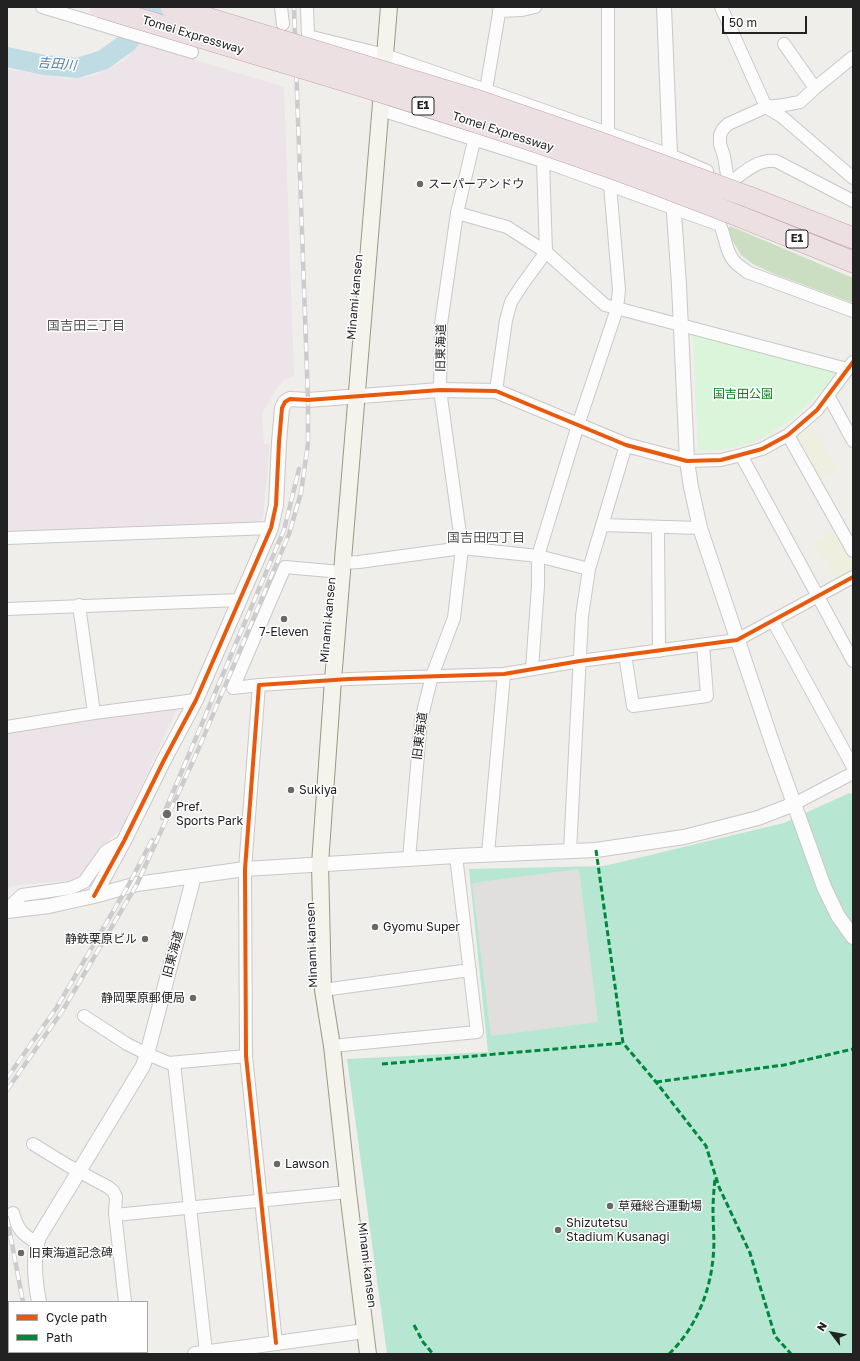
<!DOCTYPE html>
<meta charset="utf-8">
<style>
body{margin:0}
#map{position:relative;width:860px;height:1361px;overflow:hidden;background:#f0eeeb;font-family:"Golos Text",sans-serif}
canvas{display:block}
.frame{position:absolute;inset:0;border:8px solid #222;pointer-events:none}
.legend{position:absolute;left:8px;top:1301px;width:140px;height:52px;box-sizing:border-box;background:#fff;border:1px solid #a7a7a7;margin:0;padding:5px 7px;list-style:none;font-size:12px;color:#222}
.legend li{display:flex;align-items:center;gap:8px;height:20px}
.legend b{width:20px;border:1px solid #a7a7a7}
.north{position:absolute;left:812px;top:1313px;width:40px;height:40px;-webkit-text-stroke:3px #fff;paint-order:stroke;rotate:302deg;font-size:11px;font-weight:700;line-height:16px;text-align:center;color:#222}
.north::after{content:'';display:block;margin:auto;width:14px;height:18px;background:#222;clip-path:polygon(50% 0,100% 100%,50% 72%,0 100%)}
.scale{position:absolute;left:722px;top:16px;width:85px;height:18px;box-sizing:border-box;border:2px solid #222;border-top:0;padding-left:5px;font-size:12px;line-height:14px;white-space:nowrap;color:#222;-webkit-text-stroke:3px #fff;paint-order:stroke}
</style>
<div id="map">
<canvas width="860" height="1361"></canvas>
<div class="frame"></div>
<ul class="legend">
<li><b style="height:5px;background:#e8590c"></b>Cycle path</li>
<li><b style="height:5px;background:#00873e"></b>Path</li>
</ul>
<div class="north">N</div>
<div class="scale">50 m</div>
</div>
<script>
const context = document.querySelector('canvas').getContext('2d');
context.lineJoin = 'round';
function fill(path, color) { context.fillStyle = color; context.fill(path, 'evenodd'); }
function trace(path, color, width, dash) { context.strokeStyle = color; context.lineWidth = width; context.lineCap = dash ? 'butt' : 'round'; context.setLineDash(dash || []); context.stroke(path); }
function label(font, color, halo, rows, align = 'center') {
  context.font = font + ' "Golos Text","Noto Sans JP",sans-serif'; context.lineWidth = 3; context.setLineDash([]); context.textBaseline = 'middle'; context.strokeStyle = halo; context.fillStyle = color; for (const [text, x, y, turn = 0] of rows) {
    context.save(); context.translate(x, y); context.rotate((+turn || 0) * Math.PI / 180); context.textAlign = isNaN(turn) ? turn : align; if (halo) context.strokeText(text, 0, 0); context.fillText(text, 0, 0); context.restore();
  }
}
const industrial = new Path2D(`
 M 141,43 L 284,87 L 294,375 L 283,381 L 276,389 L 262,414 L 264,444 L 270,444 L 263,518 L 259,523 L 7,534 L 7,69 L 69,79 L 93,76 L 125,60 Z
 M 179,705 L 121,829 L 102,847 L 76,881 L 49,882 L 11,886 L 7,889 L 7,733 Z`);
const farmland = new Path2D(`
 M 812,425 L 837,470 L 820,479 L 799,438 L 801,434 Z
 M 835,530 L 853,563 L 852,570 L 835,580 L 814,542 Z`);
const forest = new Path2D(`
 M 730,226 L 853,278 L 853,303 L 774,274 L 753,264 L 741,255 L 727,231 Z`);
const park = new Path2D(`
 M 697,333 L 836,372 C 815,400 788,427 755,441 C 737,449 717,450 698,450 L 693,335 Z`);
const pitch = new Path2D(`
 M 849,793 L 853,794 L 853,1354 L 387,1354 L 347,1059 L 488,1052 L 469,869 L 604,866 L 784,823 Z`);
const parking = new Path2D(`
 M 579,869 L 598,1022 L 491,1036 L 472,883 Z`);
const river = new Path2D(`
 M 7,57 L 44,65 L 77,68 L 103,60 L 127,43 L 157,7`);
const minor = new Path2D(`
 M 42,7 L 192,52
 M 281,7 L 283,24
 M 307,7 L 308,36 L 385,55 L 486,90 L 670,155 L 707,171
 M 608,7 L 608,133
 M 721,7 L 766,107 L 781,116 L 853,178
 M 499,11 L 522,10 L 535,7
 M 784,44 L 815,88
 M 381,110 L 543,161 L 720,225 C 726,238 726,255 737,264 C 740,267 744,269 747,272 L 853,311
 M 731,182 C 744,172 758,159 776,161 L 853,201
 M 727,194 L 728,181 L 724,156 L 720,144 L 720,135 L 723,129 L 728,124 L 766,107 L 784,105 L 800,102 L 815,88 L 853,57
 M 457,213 L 507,227 L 546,252 L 605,305 L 847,369
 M 496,391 L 506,320 L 511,302 L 522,285 L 546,252 L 543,161
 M 828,395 L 853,441
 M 788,435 L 853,551
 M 741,455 L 853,661
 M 687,461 L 721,460 L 741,455 L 762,449 L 788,435 L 817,410 L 853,362
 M 602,525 L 700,528
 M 658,527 L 659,651
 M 7,538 L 271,528
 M 342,563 L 359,562 L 462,548 L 538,556 L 589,569
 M 79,605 L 94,713
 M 7,609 L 240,600
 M 773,621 L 853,767
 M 625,655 L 633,706 L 707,696 L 703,645
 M 532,669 L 538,586 L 538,556 L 578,425 L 617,309 L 619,290 L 610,185
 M 259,685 L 233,688 L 285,567 L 341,572
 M 7,727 L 94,713 L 196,700
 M 794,804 L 853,773
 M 570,851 L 582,616 L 589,569 L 626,445
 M 488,854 L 504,674
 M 409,859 L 421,720 L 432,676 L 454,618 L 462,548 L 440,390 L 441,324 L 457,213 L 486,90 L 500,7
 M 7,909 L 22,895 L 71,888 L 84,882 L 106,851 L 124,841
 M 323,990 L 470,970
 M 84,1016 L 127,1044 L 147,1054 L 169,1063 L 246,1056
 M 332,1046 L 477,1032 L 456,856
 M 174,1063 L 206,1352
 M 33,1144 L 67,1165 L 108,1187 L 113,1191 L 116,1197 L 115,1213 L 125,1302
 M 13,1213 C 18,1230 22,1234 37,1243
 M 115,1215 L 348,1192
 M 276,1343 L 246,1056 L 245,869 L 259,685 L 349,679 L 504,674 L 580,661 L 737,640 L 853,577
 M 131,1352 L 131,1354`);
const tertiary = new Path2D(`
 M 664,7 L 670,155 L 679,285 L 687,461 L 691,487 L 700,528 L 774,748 L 824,887 L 838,916 L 853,937
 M 94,896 L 124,841 L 164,760 L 196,700 L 271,528 L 276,505 L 279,442 L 282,408 L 285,402 L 290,399 L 308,400 L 440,390 L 496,391 L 626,445 L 687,461
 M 7,911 L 49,906 L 94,896 L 137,884 L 245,869 L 456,856 L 596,850 L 684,837 L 758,818 L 794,804
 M 39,1302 C 35,1281 32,1257 39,1237 L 143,1066 L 147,1054 L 194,876
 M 49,1352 L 49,1354
 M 195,1354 L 365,1331`);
const secondary = new Path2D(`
 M 368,1354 L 348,1192 L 332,1046 L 323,990 L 320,864 L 333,680 L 389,7`);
const motorway = new Path2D(`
 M 749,197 L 853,238
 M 741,217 L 853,262`);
const rail = new Path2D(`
 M 162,818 L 284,530 L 299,469
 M 7,1078 L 57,1007 L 128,886 L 152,840
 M 7,1090 L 63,1010 L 137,884 L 198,750 L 289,534 L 301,493 L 308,443 L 308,400 L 294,7
 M 7,1218 L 23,1302
 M 33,1352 L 33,1354`);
const motorwayBridge = new Path2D(`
 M 100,7 C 264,57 430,104 592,161 C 642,178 692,198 741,217
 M 171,7 L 473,99 L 598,142 L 749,197`);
const quiet = new Path2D(`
 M 596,850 L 623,1043 L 656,1082 L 706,1146 L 719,1187 L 750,1253 L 775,1336 L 791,1354
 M 382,1064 L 623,1043
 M 656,1082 L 784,1065 L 853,1049
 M 414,1325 L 423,1342 L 433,1354
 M 669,1354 C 695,1329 710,1293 713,1258 C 715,1242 713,1227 713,1211 C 713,1200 714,1189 715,1178`);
const cycleway = new Path2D(`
 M 94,896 L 124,841 L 164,760 L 196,700 L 271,528 L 276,505 L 279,442 L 282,408 L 285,402 L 290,399 L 308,400 L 440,390 L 496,391 L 626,445 L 687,461 L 721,460 L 762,449 L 788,435 L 817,410 L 853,362
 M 276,1343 L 246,1056 L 245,869 L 259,685 L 349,679 L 504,674 L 580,661 L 737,640 L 853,577`);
const markers = [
 [420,184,4,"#6a6968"],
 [284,619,4,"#6a6968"],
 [291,790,4,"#6a6968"],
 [167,814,5,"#6a6968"],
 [375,927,4,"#6a6968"],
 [145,939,4,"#6a6968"],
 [193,998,4,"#6a6968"],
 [277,1164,4,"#6a6968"],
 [610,1206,4,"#6a6968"],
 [558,1230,4,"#6a6968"],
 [21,1253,4,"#6a6968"]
];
const shields = [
 [423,106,22],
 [797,239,22]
];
const shieldNames = [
 ["E1",423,106],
 ["E1",797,239]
];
const streetNames = [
 ["Tomei Expressway",193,35,17],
 ["Tomei Expressway",503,132,18],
 ["Minami kansen",355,297,-85],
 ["旧東海道",441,348,-89],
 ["Minami kansen",328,620,-85],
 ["旧東海道",420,736,-83],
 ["Minami kansen",312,945,-92],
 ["旧東海道",173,954,-75],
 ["Minami kansen",367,1265,83]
];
const poiNames = [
 ["スーパーアンドウ",428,184],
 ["7-Eleven",284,632,"center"],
 ["Sukiya",299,790],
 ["Pref.",176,807],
 ["Sports Park",176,821],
 ["Gyomu Super",383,927],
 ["静鉄栗原ビル",137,939,"right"],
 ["静岡栗原郵便局",185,998,"right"],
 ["Lawson",285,1164],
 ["草薙総合運動場",618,1206],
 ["Shizutetsu",566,1223],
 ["Stadium Kusanagi",566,1237],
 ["旧東海道記念碑",29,1253]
];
const parkNames = [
 ["国吉田公園",743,394]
];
const waterNames = [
 ["吉田川",57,64,5]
];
const neighbourhoodNames = [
 ["国吉田三丁目",86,326],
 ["国吉田四丁目",486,538]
];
fill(industrial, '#ede4e9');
fill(farmland, '#efefdf');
fill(forest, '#cbdec1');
fill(park, '#daf5da');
fill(pitch, '#b7e6d2');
fill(parking, '#e0dfde');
trace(river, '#bfdbe3', 20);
trace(minor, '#c9c8c7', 14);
trace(tertiary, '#c9c8c7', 16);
trace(secondary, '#999a82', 18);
trace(motorway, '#c5a2ac', 22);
trace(minor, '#fdfcfc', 12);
trace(tertiary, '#fdfcfc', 14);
trace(secondary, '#f4f4ed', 16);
trace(motorway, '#ece0e2', 21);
trace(rail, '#ccc', 4.5);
trace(rail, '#fff', 3, [9]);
trace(motorwayBridge, '#c5a2ac', 22, []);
trace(motorwayBridge, '#ece0e2', 21);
trace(quiet, '#00873e', 3, [6, 3]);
trace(cycleway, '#e8590c', 4);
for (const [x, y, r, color] of markers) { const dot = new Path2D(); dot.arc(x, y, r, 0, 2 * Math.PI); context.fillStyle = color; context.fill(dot); trace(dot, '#fff', 1.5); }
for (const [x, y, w] of shields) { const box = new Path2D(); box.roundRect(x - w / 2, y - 9, w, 18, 3); context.fillStyle = '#fff'; context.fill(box); trace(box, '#222', 1); }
label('bold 11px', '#222', null, shieldNames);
label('12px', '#222', '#fff', streetNames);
label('12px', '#222', '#fff', poiNames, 'left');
label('12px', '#0c8416', '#fff', parkNames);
label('italic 13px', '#4a7aab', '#fff', waterNames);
label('13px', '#555', '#fff', neighbourhoodNames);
</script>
